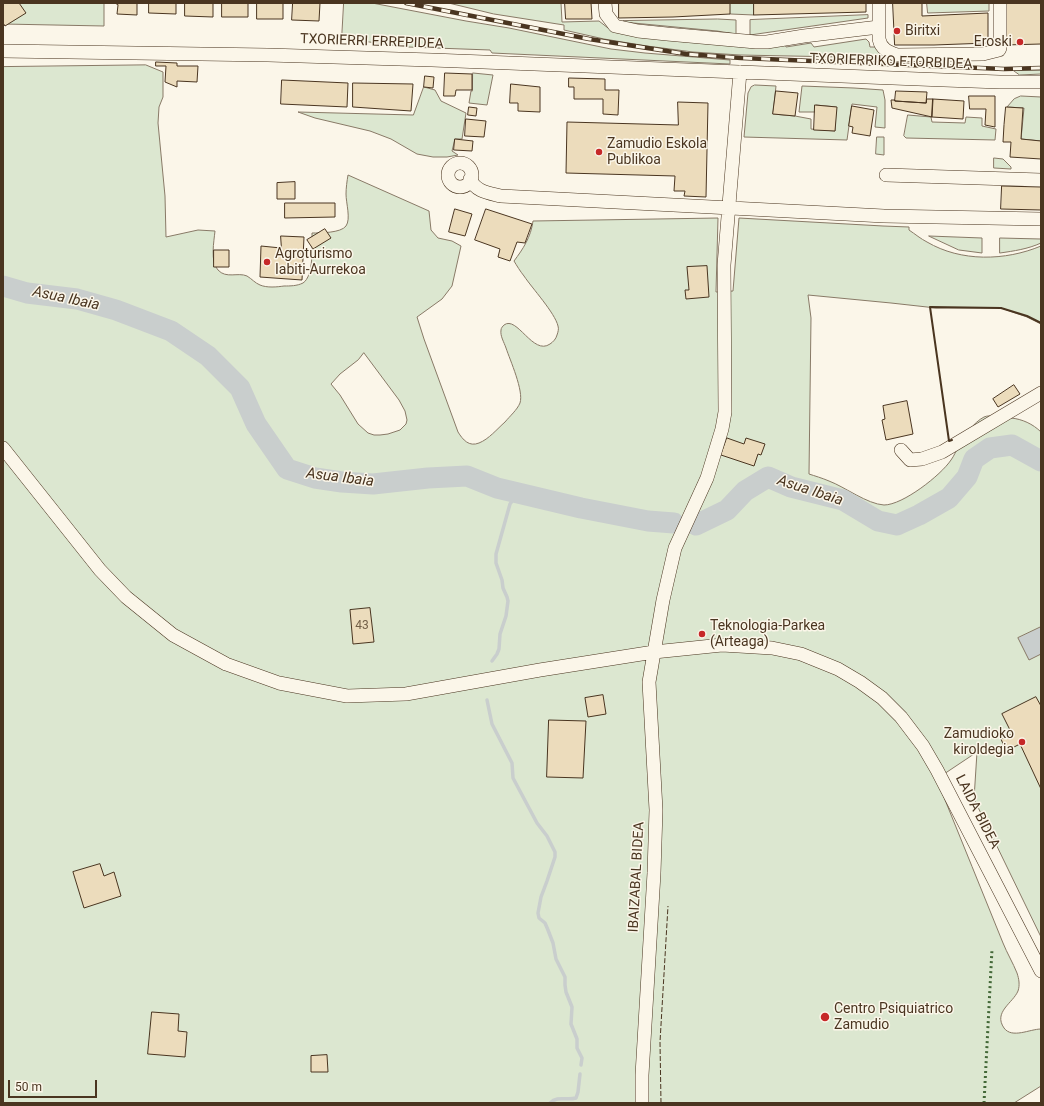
<!DOCTYPE html>
<style>
body{margin:0}
#map{position:relative;width:1044px;height:1106px;overflow:hidden;background:#fbf6e9;font-family:Roboto,sans-serif}
canvas{display:block}
.frame{position:absolute;inset:0;border:4px solid #4a3520;pointer-events:none}
.scale{position:absolute;left:8px;top:1080px;width:89px;height:18px;box-sizing:border-box;border:2px solid #4a3520;border-top:0;padding-left:5px;font-size:12px;line-height:14px;white-space:nowrap;color:#4a3520;-webkit-text-stroke:3px #fbf6e9;paint-order:stroke}
</style>
<div id="map">
<canvas width="1044" height="1106"></canvas>
<div class="frame"></div>
<div class="scale">50 m</div>
</div>
<script>
const context = document.querySelector('canvas').getContext('2d');
context.lineJoin = 'round';
function fill(path, color) { context.fillStyle = color; context.fill(path, 'evenodd'); }
function trace(path, color, width, dash) { context.strokeStyle = color; context.lineWidth = width; context.lineCap = dash ? 'butt' : 'round'; context.setLineDash(dash || []); context.stroke(path); }
function label(font, color, halo, rows, align = 'center') {
  context.font = font + ' Roboto,sans-serif'; context.lineWidth = 3; context.setLineDash([]); context.textBaseline = 'middle'; context.strokeStyle = halo; context.fillStyle = color; for (const [text, x, y, turn = 0] of rows) {
    context.save(); context.translate(x, y); context.rotate((+turn || 0) * Math.PI / 180); context.textAlign = isNaN(turn) ? turn : align; if (halo) context.strokeText(text, 0, 0); context.fillText(text, 0, 0); context.restore();
  }
}
const green = new Path2D(`
 M 3,3 L 104,3 L 104,26 L 3,24 Z
 M 344,3 L 372,3 L 466,21 L 509,28 L 611,49 L 645,53 L 730,60 L 730,64 L 492,53 L 490,50 L 408,47 L 354,40 L 342,39 Z
 M 449,3 L 561,3 L 562,22 L 599,21 L 608,28 L 611,26 L 785,43 L 786,47 L 811,43 L 814,47 L 866,39 L 869,42 L 870,47 L 875,47 L 882,54 L 891,58 L 740,55 L 693,52 L 647,46 L 604,39 L 564,30 L 564,25 L 494,14 Z
 M 730,3 L 754,3 L 754,15 L 730,14 Z
 M 927,3 L 989,3 L 989,11 L 928,13 Z
 M 868,15 L 868,18 L 750,35 L 750,20 Z
 M 718,19 L 736,20 L 736,34 L 717,31 L 623,22 L 623,21 Z
 M 146,65 L 163,72 L 163,97 L 159,107 L 158,123 L 165,196 L 166,237 L 198,230 L 215,231 C 214,241 210,262 218,270 C 226,279 238,272 247,276 C 252,279 255,283 260,285 C 267,288 277,287 284,286 C 290,286 297,286 303,283 C 314,276 312,245 312,233 C 320,233 341,233 346,226 C 351,219 346,203 346,194 C 346,188 347,181 348,175 L 429,211 L 431,230 L 438,238 L 452,241 L 461,246 L 452,286 L 442,299 L 417,317 L 424,339 L 458,432 C 463,440 469,447 479,443 C 489,439 497,429 505,422 C 510,416 517,410 520,403 C 524,391 510,360 506,348 C 504,342 500,336 501,330 C 501,328 503,326 504,325 C 517,315 533,356 550,344 C 553,342 556,339 557,335 C 558,332 559,329 558,326 C 555,313 532,288 524,276 C 520,271 517,266 514,261 C 523,249 531,237 533,221 L 718,218 L 716,292 L 733,291 L 739,218 L 883,226 L 909,227 L 909,230 C 915,234 921,239 927,242 C 961,262 1005,261 1041,246 L 1041,324 L 1027,317 L 1001,308 L 936,308 L 891,303 L 808,295 L 811,318 L 809,474 C 815,476 822,478 829,481 C 845,487 867,504 884,505 C 903,505 941,475 951,460 C 954,456 956,451 958,447 C 963,437 974,422 984,417 C 991,414 998,418 1005,419 C 1006,419 1010,418 1011,418 C 1022,419 1033,424 1041,432 L 1041,937 L 974,799 L 977,752 L 944,774 L 941,790 C 962,841 982,892 1003,943 C 1007,953 1013,963 1017,973 C 1019,979 1020,985 1018,991 C 1013,1003 993,1012 1004,1028 C 1012,1039 1030,1029 1041,1029 L 1041,1086 L 1014,1103 L 3,1103 L 3,67 ZM 364,353 L 399,400 L 405,411 L 407,420 L 406,424 L 400,430 L 388,434 L 380,435 L 374,435 L 368,433 L 358,424 L 340,395 L 331,384 L 340,374 L 358,360 Z
 M 1013,70 L 1041,70 L 1041,74 L 1020,75 Z
 M 473,73 L 493,75 L 487,105 L 469,103 L 471,91 L 472,91 Z
 M 755,85 L 776,86 L 773,114 L 795,116 L 811,119 L 811,129 L 835,131 L 836,107 L 816,105 L 815,112 L 799,112 L 802,86 L 854,88 L 883,90 L 885,100 L 885,128 L 875,127 L 877,107 L 852,104 L 847,140 L 744,137 L 748,93 L 751,87 Z
 M 424,87 L 435,90 L 441,101 L 466,113 L 462,139 L 455,139 L 452,151 L 458,155 L 447,157 L 433,157 L 417,154 L 391,139 L 370,131 L 315,118 L 298,112 L 413,115 Z
 M 1021,96 L 1041,97 L 1041,141 L 1021,139 L 1024,108 L 1007,107 L 1014,99 Z
 M 908,115 L 931,117 L 932,122 L 965,123 L 966,117 L 982,118 L 982,126 L 996,129 L 995,140 L 906,138 L 904,136 Z
 M 877,137 L 884,137 L 884,155 L 876,154 Z
 M 994,158 L 1003,159 L 1011,167 L 1011,169 L 994,168 Z
 M 929,236 L 982,238 L 982,253 L 959,250 Z
 M 1000,238 L 1041,239 L 1041,243 C 1028,249 1014,251 1000,253 Z`);
const water = new Path2D(`
 M 1041,627 L 1041,654 L 1029,660 L 1018,638 Z`);
const stream = new Path2D(`
 M 492,661 L 497,654 L 499,649 L 500,634 L 506,616 L 508,601 L 507,597 L 503,588 L 502,580 L 496,563 L 496,554 L 510,504 L 513,500 L 525,494
 M 487,700 L 492,724 L 512,763 L 513,778 L 537,823 L 547,836 L 555,852 L 555,857 L 547,881 L 541,897 L 538,913 L 539,918 L 545,923 L 548,930 L 553,943 L 556,959 L 565,977 L 565,985 L 566,992 L 572,1007 L 571,1024 L 577,1039 L 577,1048 L 582,1058 L 581,1065
 M 550,1103 C 558,1095 566,1101 576,1098 L 578,1092 L 580,1074`);
const river = new Path2D(`
 M 3,286 L 27,293 L 77,299 L 116,310 L 171,331 L 208,356 L 240,388 L 256,424 L 287,469 L 315,478 L 342,482 L 373,484 L 428,478 L 467,476 L 497,488 L 581,508 L 648,521 L 674,523
 M 696,525 L 727,510 L 745,491 L 768,477 L 791,487 L 843,500 L 878,521 L 897,525 L 919,515 L 949,498 L 967,477 L 974,459 L 990,448 L 1012,445 L 1041,461`);
const building = new Path2D(`
 M 3,3 L 19,3 L 26,13 L 5,26 L 3,23 Z
 M 115,3 L 137,3 L 137,15 L 117,14 L 118,5 Z
 M 149,3 L 176,3 L 176,14 L 149,13 Z
 M 185,3 L 213,3 L 213,17 L 185,16 Z
 M 222,3 L 248,3 L 248,17 L 222,17 Z
 M 257,3 L 283,3 L 283,19 L 257,19 Z
 M 293,3 L 320,3 L 319,21 L 292,20 Z
 M 565,3 L 591,3 L 592,19 L 566,19 Z
 M 619,3 L 730,3 L 730,14 L 673,17 L 619,18 Z
 M 754,3 L 866,3 L 866,12 L 754,15 Z
 M 893,3 L 922,3 L 922,16 L 988,13 L 988,43 L 934,45 L 895,45 Z
 M 1007,3 L 1041,3 L 1041,44 L 1005,45 Z
 M 156,62 L 177,63 L 177,66 L 198,66 L 197,82 L 177,81 L 177,87 L 165,82 L 166,66 L 156,66 Z
 M 445,73 L 472,74 L 472,90 L 456,90 L 455,96 L 444,96 Z
 M 425,76 L 434,77 L 433,88 L 424,87 Z
 M 569,78 L 605,79 L 605,90 L 619,90 L 618,115 L 603,114 L 603,99 L 574,99 L 574,87 L 569,87 Z
 M 282,80 L 348,83 L 347,107 L 281,104 Z
 M 353,83 L 413,84 L 411,111 L 353,107 Z
 M 511,84 L 540,87 L 540,112 L 518,111 L 518,103 L 510,103 Z
 M 776,91 L 798,93 L 795,116 L 773,114 Z
 M 896,91 L 927,92 L 926,103 L 895,101 Z
 M 969,96 L 995,96 L 995,127 L 985,125 L 986,109 L 970,109 Z
 M 927,99 L 933,99 L 932,117 L 892,108 L 891,100 L 895,100 L 895,101 L 926,103 Z
 M 933,99 L 964,101 L 963,119 L 932,117 Z
 M 678,102 L 708,103 L 706,197 L 684,196 L 685,191 L 674,191 L 675,176 L 566,173 L 567,122 L 678,125 Z
 M 815,105 L 837,107 L 835,131 L 814,130 Z
 M 852,106 L 874,110 L 870,136 L 852,133 L 853,127 L 849,126 Z
 M 469,107 L 477,108 L 476,116 L 468,115 Z
 M 1006,107 L 1023,108 L 1021,139 L 1041,141 L 1041,159 L 1010,157 L 1011,142 L 1003,142 L 1004,125 Z
 M 466,119 L 486,121 L 484,137 L 465,136 Z
 M 455,139 L 473,141 L 472,151 L 454,150 Z
 M 295,182 L 295,199 L 277,199 L 277,183 Z
 M 1002,186 L 1041,187 L 1041,210 L 1001,209 Z
 M 285,203 L 335,203 L 335,217 L 285,218 Z
 M 455,209 L 472,214 L 465,236 L 449,232 Z
 M 486,209 L 532,224 L 525,243 L 517,242 L 510,261 L 498,257 L 500,249 L 475,240 Z
 M 325,229 L 331,238 L 313,249 L 307,240 Z
 M 281,236 L 304,237 L 302,280 L 260,277 L 261,246 L 281,248 Z
 M 214,250 L 229,250 L 229,267 L 214,267 Z
 M 707,266 L 709,297 L 686,299 L 685,290 L 689,290 L 687,267 Z
 M 1014,385 L 1020,394 L 998,407 L 993,399 Z
 M 907,401 L 913,434 L 886,440 L 882,420 L 885,419 L 883,406 Z
 M 727,438 L 744,444 L 746,438 L 765,444 L 761,455 L 758,454 L 754,466 L 721,455 Z
 M 370,608 L 374,642 L 353,644 L 350,610 Z
 M 603,695 L 606,714 L 588,717 L 585,698 Z
 M 1036,697 L 1041,706 L 1041,789 L 1020,744 L 1006,751 L 1001,739 L 1012,734 L 1002,714 Z
 M 549,720 L 586,721 L 583,778 L 547,777 Z
 M 100,864 L 104,876 L 114,872 L 121,896 L 84,908 L 73,872 Z
 M 152,1012 L 179,1014 L 178,1031 L 187,1032 L 185,1057 L 148,1054 Z
 M 327,1055 L 328,1072 L 311,1072 L 311,1056 Z`);
const minor = new Path2D(`
 M 605,3 L 606,14 L 615,26 L 638,31 L 667,34 L 756,42 L 767,42 L 804,36 L 862,29 L 879,27
 M 879,3 L 879,39 C 881,49 888,52 897,55 L 983,54 L 999,50 L 1000,48 L 1000,3
 M 3,51 L 268,55 L 432,60 L 944,80 L 1000,82 L 1041,82
 M448 175a12 12 0 1 1 24 0a12 12 0 1 1-24 0Z
 M 886,175 L 1041,180
 M 470,179 C 476,192 489,193 501,196 L 884,216 L 1041,219
 M 3,448 L 100,570 L 126,597 L 173,635 L 226,664 L 279,683 L 347,696 L 406,694 L 540,670 L 654,652 L 722,645 L 772,648 L 801,654 L 838,669 L 860,682 L 882,698 L 901,717 L 923,746 L 937,770 L 1041,971
 M 901,450 L 910,460 L 922,459 L 942,452 L 1041,393
 M 642,1103 L 642,1075 L 654,873 L 656,810 L 649,682 L 663,600 L 675,548 L 707,478 L 722,429 L 725,412 L 724,265 L 740,72`);
const rail = new Path2D(`
 M 406,3 L 589,39 L 686,54 L 741,58 L 1004,69 L 1041,68`);
const hedge = new Path2D(`
 M 984,1103 L 992,949`);
const fence = new Path2D(`
 M 661,1103 L 660,1042 L 668,906`);
const wall = new Path2D(`
 M 952,440 L 949,441 L 930,307 L 1001,308 L 1027,316 L 1041,323`);
const markers = [
 [897,31,4,"#c62828"],
 [1020,42,4,"#c62828"],
 [599,152,4,"#c62828"],
 [267,262,4,"#c62828"],
 [702,634,4,"#c62828"],
 [1022,742,4,"#c62828"],
 [825,1017,5,"#c62828"]
];
const numberNames = [
 ["43",362,626]
];
const poiNames = [
 ["Biritxi",905,31],
 ["Eroski",1012,42,"right"],
 ["Zamudio Eskola",607,144],
 ["Publikoa",607,160],
 ["Agroturismo",275,254],
 ["Iabiti-Aurrekoa",275,270],
 ["Teknologia-Parkea",710,626],
 ["(Arteaga)",710,642],
 ["Zamudioko",1014,734,"right"],
 ["kiroldegia",1014,750,"right"],
 ["Centro Psiquiatrico",834,1009],
 ["Zamudio",834,1025]
];
const streetNames = [
 ["TXORIERRI ERREPIDEA",372,42,2],
 ["TXORIERRIKO ETORBIDEA",891,62,2],
 ["LAIDA BIDEA",977,812,63],
 ["IBAIZABAL BIDEA",637,877,-87]
];
const waterNames = [
 ["Asua Ibaia",66,299,12],
 ["Asua Ibaia",340,478,7],
 ["Asua Ibaia",810,491,18]
];
fill(green, '#dce7d0');
trace(green, '#887966', 1);
fill(water, '#c9cecd');
trace(water, '#887966', 1);
trace(stream, '#c9cecd', 3.5);
trace(river, '#c9cecd', 21);
fill(building, '#ecdcbc');
trace(building, '#4a3520', 1);
trace(minor, '#4a3520', 14);
trace(minor, '#fbf6e9', 13);
trace(rail, '#4a3520', 4.5);
trace(rail, '#fbf6e9', 3, [9]);
trace(hedge, '#436837', 3, [2, 3]);
trace(fence, '#4a3520', 1, [5, 2]);
trace(wall, '#4a3520', 2);
for (const [x, y, r, color] of markers) { const dot = new Path2D(); dot.arc(x, y, r, 0, 2 * Math.PI); context.fillStyle = color; context.fill(dot); trace(dot, '#fbf6e9', 1.5); }
label('12px', '#725f47', null, numberNames);
label('14px', '#4a3520', '#fbf6e9', poiNames, 'left');
label('14px', '#4a3520', '#fbf6e9', streetNames);
label('italic 15px', '#4a3520', '#fbf6e9', waterNames);
</script>
